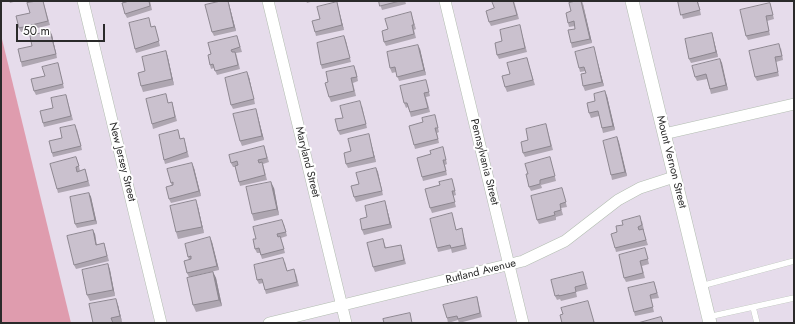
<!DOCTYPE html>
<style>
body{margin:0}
#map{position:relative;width:795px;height:324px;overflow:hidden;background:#e6dceb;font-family:Jost,sans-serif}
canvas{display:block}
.frame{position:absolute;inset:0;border:2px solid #2a2a2a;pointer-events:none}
.scale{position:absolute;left:16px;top:24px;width:89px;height:18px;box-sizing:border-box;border:2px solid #2a2a2a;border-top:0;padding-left:5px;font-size:12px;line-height:14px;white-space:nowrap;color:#2a2a2a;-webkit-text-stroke:3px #fff;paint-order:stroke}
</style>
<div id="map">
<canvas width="795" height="324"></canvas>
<div class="frame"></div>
<div class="scale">50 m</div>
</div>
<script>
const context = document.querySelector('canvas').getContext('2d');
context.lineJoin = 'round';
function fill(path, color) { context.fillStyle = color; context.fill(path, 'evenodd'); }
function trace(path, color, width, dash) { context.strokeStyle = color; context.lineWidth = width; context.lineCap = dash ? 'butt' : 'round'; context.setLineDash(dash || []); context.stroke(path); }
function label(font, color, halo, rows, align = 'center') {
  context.font = font + ' Jost,sans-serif'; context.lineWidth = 4; context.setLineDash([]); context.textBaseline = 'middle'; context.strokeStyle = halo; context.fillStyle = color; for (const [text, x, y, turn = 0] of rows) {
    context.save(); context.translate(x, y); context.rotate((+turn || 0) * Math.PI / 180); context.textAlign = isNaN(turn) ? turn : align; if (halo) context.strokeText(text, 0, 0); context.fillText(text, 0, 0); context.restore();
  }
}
const green = new Path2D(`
 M 1,35 L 71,323 L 1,323 Z`);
const service = new Path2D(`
 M 701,286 L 794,261
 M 753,307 L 757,323
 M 708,317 L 794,298`);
const minor = new Path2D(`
 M 83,1 L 161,323
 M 268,1 L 346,323
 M 445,1 L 523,323
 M 664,134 L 794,104
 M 269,323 L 523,261 L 565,241 L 618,200 L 640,188 L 674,177`);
const tertiary = new Path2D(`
 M 632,1 L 710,323`);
const wall = new Path2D(`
 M 9,1 L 17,1 L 10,3 Z
 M 43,1 L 50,25 L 21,32 L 19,28 L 30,13 Z
 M 125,1 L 150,1 L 152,10 L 127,18 L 125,14 Z
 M 306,1 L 314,1 L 307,3 Z
 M 379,1 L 405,1 L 406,4 L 382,10 Z
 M 514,1 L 519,19 L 491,26 L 489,22 L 494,8 Z
 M 582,1 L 592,43 L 572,48 L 571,43 L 575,29 L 575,26 L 569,27 L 568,23 L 571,11 Z
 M 678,1 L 698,1 L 701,15 L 683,19 Z
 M 337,2 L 344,30 L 316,36 L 315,32 L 320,19 Z
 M 770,3 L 774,19 L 767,21 L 770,35 L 748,40 L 746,36 Z
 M 229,4 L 236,31 L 214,36 L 212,32 Z
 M 411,12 L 416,29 L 414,30 L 416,38 L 386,46 L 384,42 L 388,29 Z
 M 150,23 L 151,27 L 155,26 L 160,46 L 136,53 L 135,49 Z
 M 521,30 L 527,52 L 499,59 L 497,55 L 502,41 Z
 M 712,33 L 718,57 L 691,63 L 689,59 Z
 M 52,35 L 57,58 L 22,67 L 21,62 L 32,46 Z
 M 237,36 L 242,52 L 236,53 L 240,69 L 217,75 L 214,68 L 211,69 L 210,65 L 211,54 Z
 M 344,36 L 351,62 L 322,69 L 321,65 Z
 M 781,48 L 783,60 L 776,62 L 779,76 L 757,81 L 755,77 Z
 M 420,49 L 426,75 L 399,81 L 396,72 L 392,73 L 390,68 Z
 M 166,51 L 168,58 L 174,85 L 143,92 L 141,86 L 145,71 Z
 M 595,52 L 604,86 L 585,91 L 583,86 L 586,73 L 586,71 L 580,72 L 579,68 Z
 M 527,58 L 535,85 L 507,92 L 505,87 L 510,74 Z
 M 720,59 L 728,90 L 711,94 L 707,79 L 697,81 L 695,77 Z
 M 58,63 L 64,88 L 36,95 L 34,91 L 45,76 Z
 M 356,70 L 358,81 L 353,83 L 356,96 L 331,102 L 329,97 L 328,82 Z
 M 249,77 L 255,104 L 233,109 L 231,105 Z
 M 427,84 L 430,96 L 426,97 L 430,112 L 411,117 L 408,107 L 406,108 L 404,103 Z
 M 166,94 L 168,103 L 172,102 L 177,121 L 153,129 L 152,124 Z
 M 66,95 L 73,120 L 44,127 L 43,123 L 53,108 Z
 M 607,96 L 615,130 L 603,133 L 599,116 L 591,118 L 589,113 L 595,101 Z
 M 362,106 L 367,128 L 340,135 L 338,131 L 343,118 Z
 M 257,113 L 264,140 L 242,146 L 240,141 Z
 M 436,120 L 439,132 L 437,133 L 439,143 L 415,149 L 414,145 Z
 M 546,124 L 553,150 L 525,157 L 523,153 Z
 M 77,129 L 82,150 L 53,157 L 52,153 Z
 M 178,130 L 180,139 L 185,142 L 189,157 L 165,164 L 164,160 Z
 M 617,137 L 627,176 L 612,180 L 611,175 Z
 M 370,139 L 376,162 L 348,168 L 346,164 L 351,151 Z
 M 264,146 L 269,162 L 263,164 L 267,180 L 240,186 L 235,167 L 233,167 L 231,163 Z
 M 443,147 L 447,164 L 445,165 L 447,175 L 423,181 L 422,177 L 431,154 Z
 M 550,157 L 556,181 L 541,185 L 542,188 L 531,191 L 529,187 L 528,174 Z
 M 78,162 L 80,171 L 85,169 L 90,186 L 58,193 L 57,189 Z
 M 194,168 L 201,196 L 171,203 L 169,199 L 172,186 L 171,183 Z
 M 376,168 L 383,195 L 356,202 L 354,197 L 359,184 Z
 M 452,179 L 456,195 L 453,196 L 456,207 L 432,213 L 430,208 L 440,185 Z
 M 274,188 L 279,215 L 254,221 L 252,214 Z
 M 563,192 L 567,207 L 561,208 L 563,215 L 556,217 L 556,220 L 539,224 L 537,220 Z
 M 89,193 L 91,197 L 97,224 L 77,228 L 75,224 Z
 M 386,205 L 392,228 L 364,235 L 362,230 L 367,217 Z
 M 198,207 L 204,233 L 178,239 L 176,232 Z
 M 453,218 L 456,230 L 463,233 L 467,249 L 452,253 L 451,249 L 438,252 L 437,248 Z
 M 642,221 L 644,230 L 643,230 L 648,245 L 616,252 L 615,248 L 617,232 L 623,225 Z
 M 284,224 L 287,236 L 281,238 L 285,253 L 262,259 L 260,253 L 257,253 L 255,249 L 256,239 Z
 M 95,234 L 97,245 L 104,243 L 109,261 L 76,269 L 74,265 Z
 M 383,239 L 386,248 L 402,249 L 406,264 L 375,272 L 373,267 Z
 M 212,242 L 219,270 L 189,277 L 187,273 L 189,260 L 188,257 Z
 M 645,248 L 649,264 L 642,266 L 645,278 L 626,282 L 624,278 Z
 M 285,262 L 287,271 L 296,274 L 299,286 L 266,294 L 263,283 L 259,284 L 257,280 Z
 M 108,264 L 110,270 L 115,296 L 90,301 L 87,295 Z
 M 213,272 L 216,278 L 222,306 L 196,312 L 193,305 Z
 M 583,272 L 588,289 L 576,292 L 577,297 L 561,301 L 560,299 L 557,300 L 555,296 Z
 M 654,282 L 659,298 L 651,299 L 654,312 L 635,316 L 634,312 Z
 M 477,297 L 482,317 L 459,323 L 458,320 L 448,323 L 447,318 Z
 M 118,305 L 122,322 L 118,323 L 93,323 Z`);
const shadedWall = new Path2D(`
 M 228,1 L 229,4 L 236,31 L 234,27 Z
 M 582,1 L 583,4 L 592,43 L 590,39 Z
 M 337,2 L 338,7 L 344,30 L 342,25 Z
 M 50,31 L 52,35 L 57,58 L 56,54 Z
 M 712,33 L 718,57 L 716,52 Z
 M 344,36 L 346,41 L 351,62 L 350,58 Z
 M 418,45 L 420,49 L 426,75 L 424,70 Z
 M 594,47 L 595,52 L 604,86 L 602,82 Z
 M 166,51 L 168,58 L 174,85 L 172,79 Z
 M 720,59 L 722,63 L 728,90 L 726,85 Z
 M 247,72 L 249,77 L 255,104 L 254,99 Z
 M 605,91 L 607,96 L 615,130 L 613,126 Z
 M 256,109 L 257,113 L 264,140 L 262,136 Z
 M 369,134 L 370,139 L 376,162 L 374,157 Z
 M 617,137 L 619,142 L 627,176 L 625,172 Z
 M 192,163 L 194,168 L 201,196 L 199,191 Z
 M 376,168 L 378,172 L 383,195 L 382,191 Z
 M 271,182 L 274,188 L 279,215 L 277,209 Z
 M 89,193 L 91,197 L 97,224 L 95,220 Z
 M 196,200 L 198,207 L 204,233 L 202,227 Z
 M 385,201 L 386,205 L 392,228 L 390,224 Z
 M 93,230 L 95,234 L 97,250 Z
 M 210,237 L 212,242 L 219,270 L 217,266 Z
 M 108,264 L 110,270 L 115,296 L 113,290 Z
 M 213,272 L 216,278 L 222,306 L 219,300 Z
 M 116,299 L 118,305 L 122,322 L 120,316 Z`);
const building = new Path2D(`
 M 37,1 L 43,1 L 48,21 L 19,28 L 16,16 L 30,13 L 27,3 Z
 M 125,1 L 149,1 L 150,6 L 125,14 L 122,3 L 126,2 Z
 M 221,1 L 228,1 L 234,27 L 212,32 L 205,5 Z
 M 379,1 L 400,1 L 380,6 Z
 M 492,1 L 513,1 L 517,15 L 489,22 L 486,11 L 494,8 Z
 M 576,1 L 581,1 L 590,39 L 571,43 L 568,30 L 575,29 L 574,21 L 568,23 L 566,13 L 571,11 L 569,3 Z
 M 678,1 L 697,1 L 700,10 L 681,15 Z
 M 337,2 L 342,25 L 315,32 L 312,21 L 320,19 L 317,7 Z
 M 770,3 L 773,15 L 766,16 L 769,31 L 746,36 L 740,10 Z
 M 411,12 L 414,25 L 412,25 L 414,34 L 384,42 L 382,31 L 388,29 L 385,19 Z
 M 149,18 L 151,27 L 155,26 L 159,41 L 135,49 L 129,23 Z
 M 520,25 L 525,48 L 497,55 L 495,43 L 502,41 L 500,30 Z
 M 50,31 L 56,54 L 21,62 L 18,49 L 32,46 L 30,36 Z
 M 712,33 L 716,52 L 689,59 L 685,39 Z
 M 237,36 L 240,47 L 231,50 L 232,52 L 235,52 L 238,65 L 215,71 L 213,64 L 210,65 L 208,55 L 211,54 L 208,43 Z
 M 344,36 L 350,58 L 321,65 L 317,43 Z
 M 779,44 L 782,56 L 775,57 L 778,72 L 755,77 L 749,51 Z
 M 418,45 L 424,70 L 397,77 L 395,67 L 390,68 L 387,52 Z
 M 594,47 L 602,82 L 583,86 L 581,74 L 586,73 L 584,67 L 579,68 L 575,52 Z
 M 166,51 L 172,79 L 141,86 L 138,73 L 145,71 L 142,57 Z
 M 527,58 L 533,80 L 505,87 L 502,76 L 510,74 L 507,63 Z
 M 720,59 L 726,85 L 710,89 L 706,74 L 695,77 L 692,66 Z
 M 58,63 L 63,84 L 34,91 L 31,79 L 45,76 L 42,67 Z
 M 354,66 L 357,77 L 351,78 L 354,91 L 329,97 L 325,83 L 328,82 L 326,72 Z
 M 247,72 L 254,99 L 231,105 L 225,78 Z
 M 426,80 L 429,92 L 424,93 L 428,108 L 410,112 L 407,103 L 404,103 L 400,86 Z
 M 605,91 L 613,126 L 602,128 L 598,111 L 589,113 L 587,103 L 595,101 L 594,94 Z
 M 166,94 L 168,103 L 172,102 L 175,117 L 152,124 L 146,99 Z
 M 66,95 L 71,116 L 43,123 L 40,111 L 53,108 L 51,98 Z
 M 360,101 L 366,124 L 338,131 L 335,119 L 343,118 L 340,106 Z
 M 256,109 L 262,136 L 240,141 L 233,114 Z
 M 435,115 L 438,128 L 435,128 L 438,139 L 414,145 L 409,126 L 423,122 L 422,118 Z
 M 546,124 L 551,146 L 523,153 L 521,142 L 528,140 L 526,129 Z
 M 75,125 L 81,146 L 52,153 L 49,141 L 62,138 L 60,128 Z
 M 178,130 L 180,139 L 184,138 L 187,152 L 164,160 L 159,135 Z
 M 369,134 L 374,157 L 346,164 L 344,153 L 351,151 L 348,139 Z
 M 617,137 L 625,172 L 611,175 L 603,141 Z
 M 264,146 L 267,158 L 258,160 L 259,163 L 262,162 L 265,175 L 239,182 L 235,166 L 238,165 L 237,161 L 231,163 L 229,155 Z
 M 443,147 L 446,160 L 443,160 L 446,171 L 422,177 L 417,158 L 431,154 L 430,151 Z
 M 76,157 L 79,166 L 76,167 L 77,172 L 85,169 L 88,181 L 57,189 L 50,164 Z
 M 550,157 L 555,176 L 540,180 L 540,184 L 529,187 L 526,174 L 528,174 L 525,164 Z
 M 192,163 L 199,191 L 169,199 L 166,187 L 173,185 L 173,182 L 171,183 L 167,169 Z
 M 376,168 L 382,191 L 354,197 L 351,186 L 359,184 L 356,173 Z
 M 452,179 L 455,191 L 452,191 L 455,202 L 430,208 L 425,189 L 440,185 L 439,182 Z
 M 271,182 L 277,209 L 252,214 L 246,187 Z
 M 562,188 L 566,202 L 560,204 L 561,210 L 554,212 L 555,215 L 537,220 L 531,196 Z
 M 89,193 L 95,220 L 75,224 L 70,197 Z
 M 196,200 L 202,227 L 176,232 L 170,206 Z
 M 385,201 L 390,224 L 362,230 L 360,219 L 367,217 L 365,206 Z
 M 452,213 L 456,230 L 462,228 L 465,245 L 451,248 L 450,245 L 437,248 L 430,219 Z
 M 640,216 L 642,225 L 638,227 L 639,230 L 643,229 L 646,240 L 615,248 L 611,234 L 617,232 L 616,226 L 623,225 L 622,221 Z
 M 282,220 L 286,232 L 277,234 L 278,237 L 280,236 L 284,249 L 261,255 L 259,248 L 255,249 L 253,239 L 256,239 L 253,227 Z
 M 93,230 L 96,245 L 104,243 L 107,256 L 74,265 L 67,236 Z
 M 210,237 L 217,266 L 187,273 L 184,261 L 191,259 L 191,256 L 188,257 L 185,244 Z
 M 383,239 L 385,248 L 401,245 L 404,260 L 373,267 L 367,243 Z
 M 645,248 L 648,259 L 640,261 L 643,273 L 624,278 L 619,255 Z
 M 283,258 L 287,271 L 294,269 L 297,282 L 265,290 L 262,279 L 257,280 L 254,265 Z
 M 108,264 L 113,290 L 87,295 L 82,270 Z
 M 213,272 L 219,300 L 193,305 L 187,278 Z
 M 583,272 L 586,284 L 575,287 L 576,292 L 559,296 L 559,295 L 555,296 L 551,280 Z
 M 654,282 L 657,293 L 650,295 L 653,307 L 634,312 L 628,288 Z
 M 477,297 L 480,313 L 458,319 L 457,316 L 447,318 L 443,305 Z
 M 116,299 L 120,316 L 111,318 L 113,323 L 93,323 L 89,304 Z
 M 588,301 L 594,322 L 591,323 L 562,323 L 560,315 L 563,314 L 561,308 Z
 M 410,313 L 412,323 L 384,323 L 383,319 Z
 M 661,317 L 663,323 L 638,323 Z`);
const streetNames = [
 ["New Jersey Street",122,162,76],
 ["Maryland Street",307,162,76],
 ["Pennsylvania Street",484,162,76],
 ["Mount Vernon Street",671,162,76],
 ["Rutland Avenue",481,272,-14]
];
fill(green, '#df9cae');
trace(service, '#b2bdb0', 6);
trace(minor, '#b2bdb0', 12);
trace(tertiary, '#b2bdb0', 14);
trace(service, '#fff', 5.5);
trace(minor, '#fff', 11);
trace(tertiary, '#fff', 13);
fill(wall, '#aea6b1');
fill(shadedWall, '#8d8790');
fill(building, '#cac1ce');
trace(building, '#8d8790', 1);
label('11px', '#2a2a2a', '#fff', streetNames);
</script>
